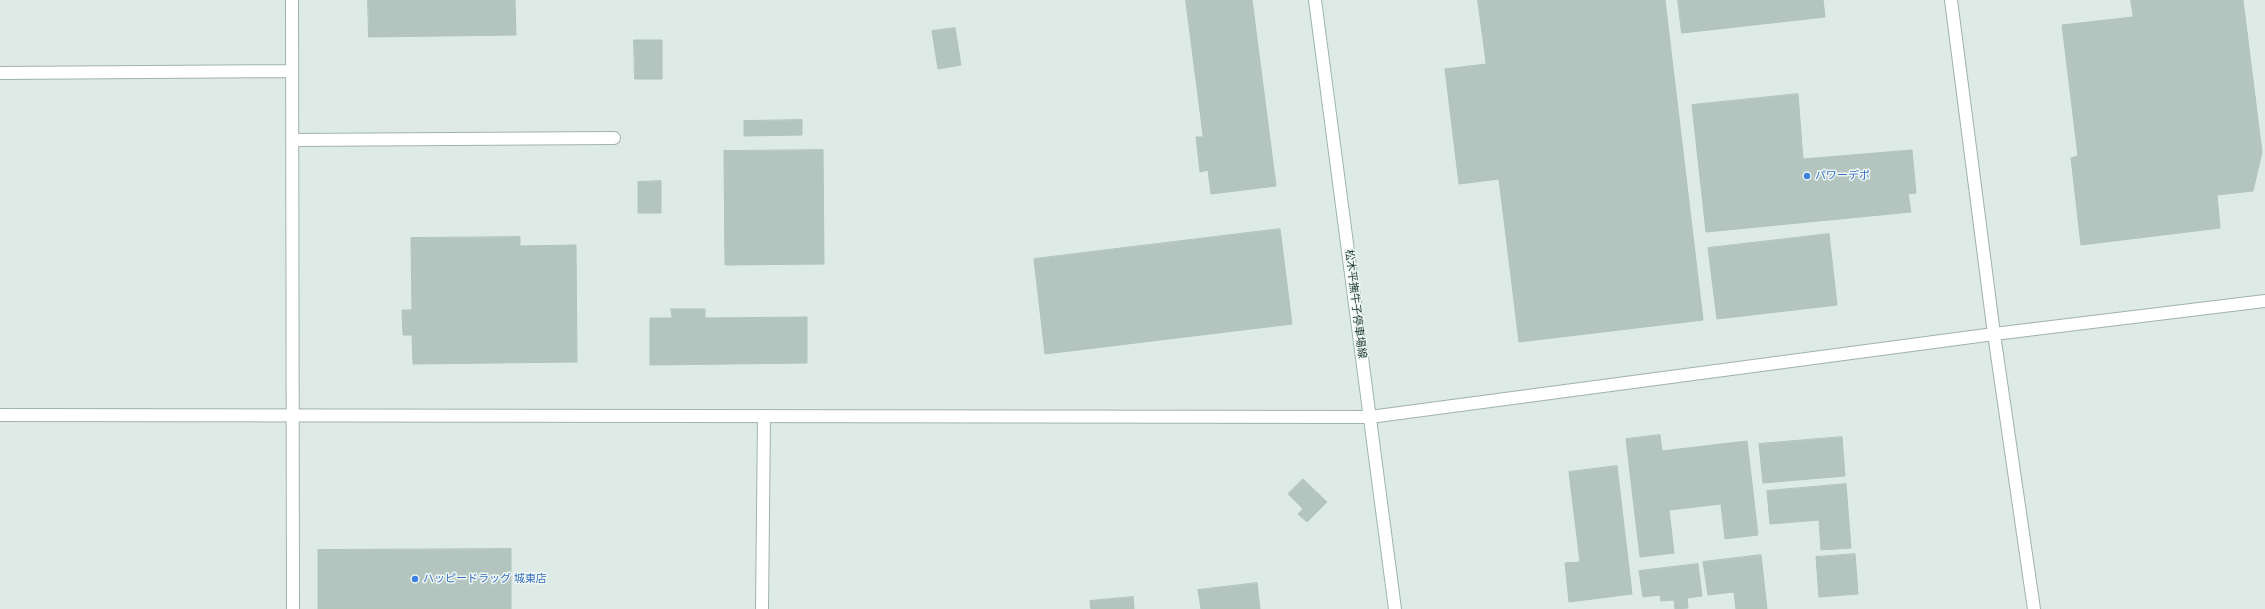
<!DOCTYPE html>
<meta charset="utf-8">
<style>
body{margin:0}
canvas{display:block;background:#deeae5}
</style>
<canvas width="2265" height="609"></canvas>
<script>
const context = document.querySelector('canvas').getContext('2d');
context.lineJoin = 'round';
function fill(path, color) { context.fillStyle = color; context.fill(path, 'evenodd'); }
function trace(path, color, width, dash) { context.strokeStyle = color; context.lineWidth = width; context.lineCap = dash ? 'butt' : 'round'; context.setLineDash(dash || []); context.stroke(path); }
function label(font, color, halo, rows, align = 'center') {
  context.font = font + ' Roboto,"Noto Sans JP",sans-serif'; context.lineWidth = 3; context.setLineDash([]); context.textBaseline = 'middle'; context.strokeStyle = halo; context.fillStyle = color; for (const [text, x, y, turn = 0] of rows) {
    context.save(); context.translate(x, y); context.rotate((+turn || 0) * Math.PI / 180); context.textAlign = isNaN(turn) ? turn : align; if (halo) context.strokeText(text, 0, 0); context.fillText(text, 0, 0); context.restore();
  }
}
const building = new Path2D(`
 M 368,0 L 515,0 L 516,35 L 369,37 Z
 M 1186,0 L 1252,0 L 1276,186 L 1211,194 L 1208,170 L 1200,172 L 1196,137 L 1203,137 Z
 M 1478,0 L 1665,0 L 1703,320 L 1519,342 L 1499,179 L 1459,184 L 1445,69 L 1486,64 Z
 M 1678,0 L 1823,0 L 1825,17 L 1682,33 Z
 M 2131,0 L 2243,0 L 2262,152 L 2253,191 L 2217,195 L 2220,228 L 2081,245 L 2071,158 L 2078,156 L 2062,25 L 2133,17 Z
 M 955,28 L 961,65 L 938,69 L 932,31 Z
 M 634,40 L 662,40 L 662,79 L 635,79 Z
 M 1798,94 L 1803,159 L 1912,150 L 1916,193 L 1908,194 L 1911,212 L 1706,232 L 1692,105 Z
 M 802,120 L 802,135 L 744,136 L 744,121 Z
 M 823,150 L 824,264 L 725,265 L 724,151 Z
 M 661,181 L 661,213 L 638,213 L 638,182 Z
 M 1280,229 L 1292,324 L 1045,354 L 1034,259 Z
 M 1829,234 L 1837,305 L 1717,319 L 1708,248 Z
 M 520,237 L 520,246 L 576,245 L 577,362 L 413,364 L 412,335 L 403,335 L 402,310 L 412,310 L 411,238 Z
 M 671,309 L 705,309 L 705,318 L 807,317 L 807,363 L 650,365 L 650,318 L 672,318 Z
 M 1660,435 L 1662,451 L 1747,441 L 1758,535 L 1725,539 L 1721,504 L 1669,510 L 1674,553 L 1640,557 L 1626,439 Z
 M 1842,437 L 1845,476 L 1763,483 L 1759,444 Z
 M 1617,466 L 1632,594 L 1569,602 L 1565,563 L 1580,562 L 1569,472 Z
 M 1303,479 L 1327,502 L 1307,522 L 1298,514 L 1303,509 L 1288,494 Z
 M 1846,484 L 1851,548 L 1821,550 L 1819,520 L 1770,524 L 1767,491 Z
 M 511,549 L 511,609 L 318,609 L 318,550 Z
 M 1855,554 L 1858,594 L 1819,597 L 1816,557 Z
 M 1761,555 L 1767,609 L 1736,609 L 1734,592 L 1708,595 L 1703,562 Z
 M 1698,564 L 1702,596 L 1687,598 L 1688,608 L 1675,609 L 1674,600 L 1661,601 L 1660,595 L 1643,597 L 1639,571 Z
 M 1257,583 L 1260,609 L 1201,609 L 1198,590 Z
 M 1133,597 L 1134,609 L 1091,609 L 1090,601 Z`);
const minor = new Path2D(`
 M 292,0 L 293,609
 M 0,73 L 292,71
 M 292,140 L 614,138
 M 1994,334 L 2034,609
 M 762,609 L 764,416`);
const tertiary = new Path2D(`
 M 1951,0 L 1994,334
 M 0,415 L 1370,417 L 1994,334 L 2265,301`);
const secondary = new Path2D(`
 M 1315,0 L 1395,609`);
const markers = [
 [1807,176,4,"#3f7fe0"],
 [415,579,4,"#3f7fe0"]
];
const shopNames = [
 ["パワーデポ",1815,176],
 ["ハッピードラッグ 城東店",423,579]
];
const streetNames = [
 ["松木平撫牛子停車場線",1355,304,83]
];
fill(building, '#b3c5be');
trace(building, '#b0c4bc', 1);
trace(minor, '#a1b2ac', 14);
trace(tertiary, '#a1b2ac', 14);
trace(secondary, '#9db6ad', 14);
trace(minor, '#fff', 12);
trace(tertiary, '#fff', 12);
trace(secondary, '#fff', 12);
for (const [x, y, r, color] of markers) { const dot = new Path2D(); dot.arc(x, y, r, 0, 2 * Math.PI); context.fillStyle = color; context.fill(dot); trace(dot, '#eef7f3', 1.5); }
label('11px', '#366cbe', '#eef7f3', shopNames, 'left');
label('11px', '#1f3a33', '#eef7f3', streetNames);
</script>
